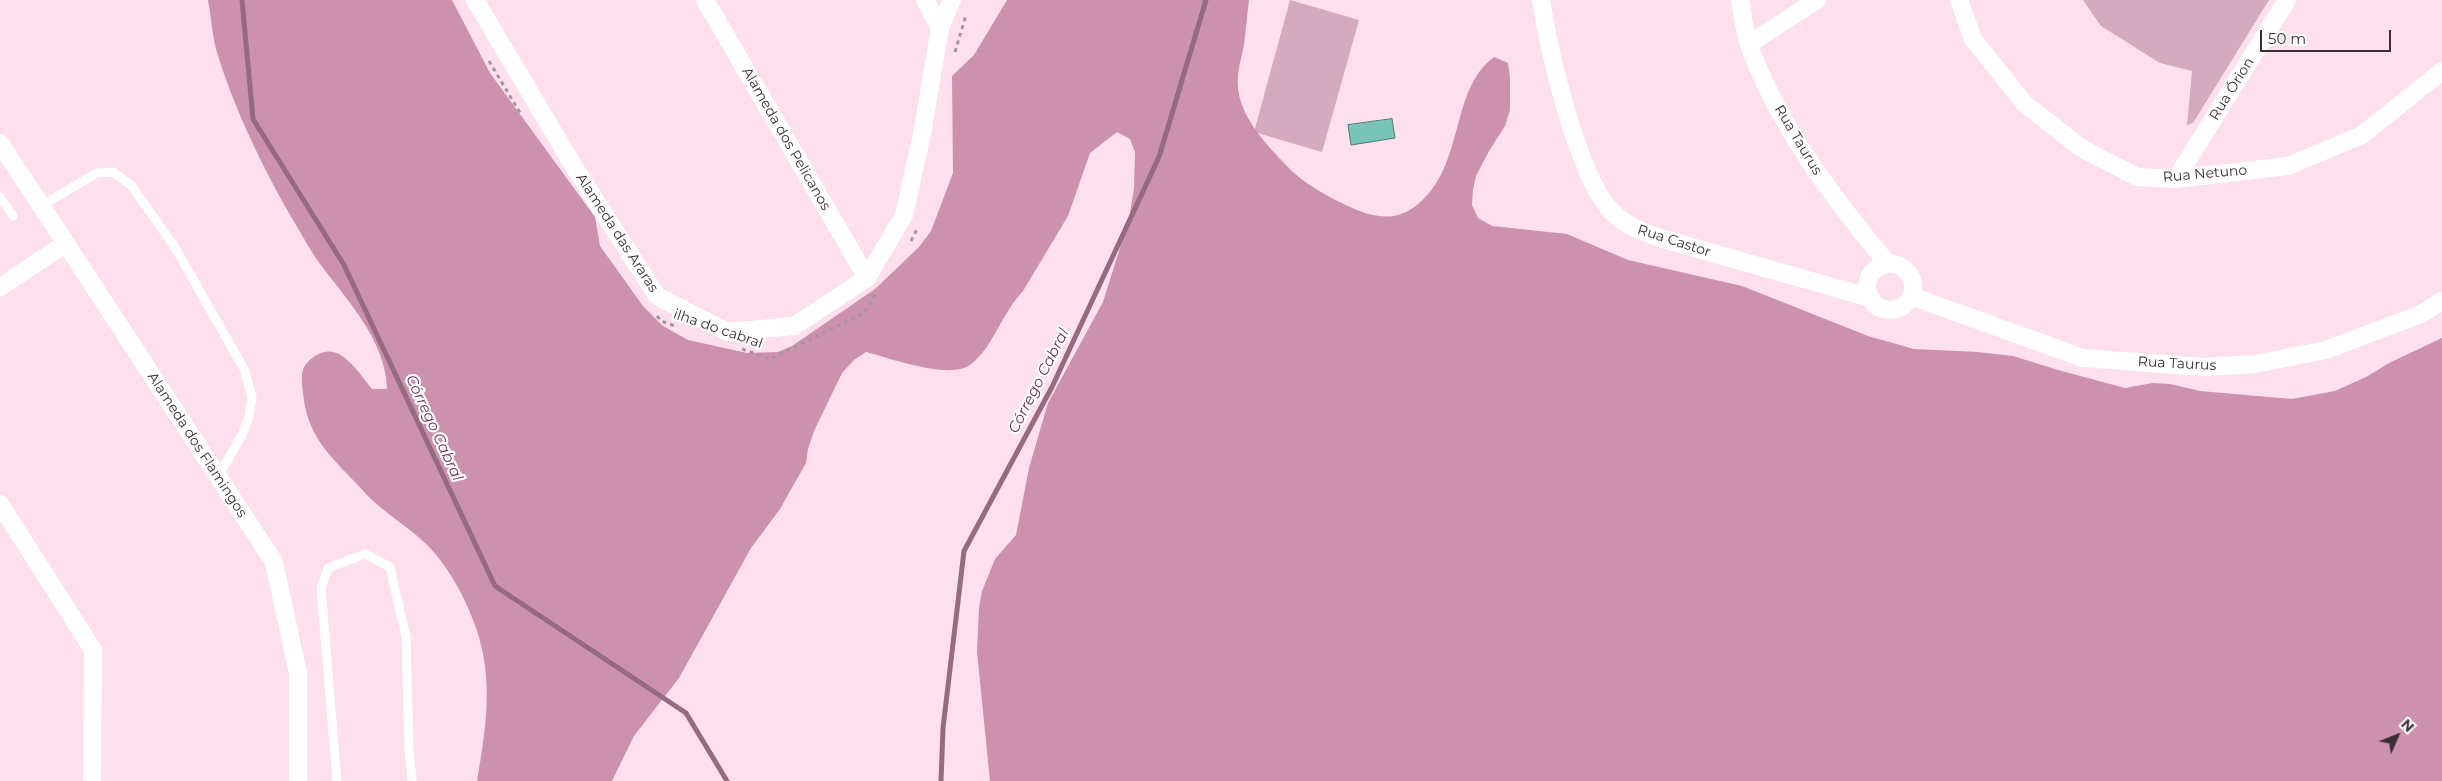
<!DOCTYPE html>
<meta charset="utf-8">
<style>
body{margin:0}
#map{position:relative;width:2442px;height:781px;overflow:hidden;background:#fedfed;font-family:Montserrat,sans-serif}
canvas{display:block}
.north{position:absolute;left:2372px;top:711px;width:50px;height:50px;-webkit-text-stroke:4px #fff;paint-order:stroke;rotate:46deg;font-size:14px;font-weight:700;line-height:20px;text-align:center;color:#3c2e35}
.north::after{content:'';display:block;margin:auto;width:18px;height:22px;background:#3c2e35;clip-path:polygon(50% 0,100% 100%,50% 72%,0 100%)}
.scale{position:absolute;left:2260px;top:30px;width:131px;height:22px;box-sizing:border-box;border:2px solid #3c2e35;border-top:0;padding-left:6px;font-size:15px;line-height:18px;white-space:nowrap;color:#3c2e35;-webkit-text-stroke:4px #fff;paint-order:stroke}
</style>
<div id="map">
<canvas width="2442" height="781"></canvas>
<div class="north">N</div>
<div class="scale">50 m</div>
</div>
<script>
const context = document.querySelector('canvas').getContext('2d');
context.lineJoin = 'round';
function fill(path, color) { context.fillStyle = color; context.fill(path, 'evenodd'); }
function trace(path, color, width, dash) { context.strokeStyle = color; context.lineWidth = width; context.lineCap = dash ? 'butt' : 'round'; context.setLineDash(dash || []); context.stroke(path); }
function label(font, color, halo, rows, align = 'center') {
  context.font = font + ' Montserrat,sans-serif'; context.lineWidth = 4.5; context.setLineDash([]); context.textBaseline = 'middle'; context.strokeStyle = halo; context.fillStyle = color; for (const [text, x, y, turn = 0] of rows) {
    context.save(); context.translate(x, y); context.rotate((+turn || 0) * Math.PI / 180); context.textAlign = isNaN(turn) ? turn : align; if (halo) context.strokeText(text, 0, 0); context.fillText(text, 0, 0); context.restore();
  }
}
const green = new Path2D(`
 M 1290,0 L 1359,20 L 1322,152 L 1254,132 Z
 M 2083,0 L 2269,0 L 2193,123 L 2187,125 L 2192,71 L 2160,63 L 2101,26 Z`);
const forest = new Path2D(`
 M 208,0 L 452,0 L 490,73 L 595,217 L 600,246 L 643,306 L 663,326 L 688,340 L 747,353 L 778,352 L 792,346 L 875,289 L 919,247 L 931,231 L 953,173 L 952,76 L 974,55 L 1007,0 L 1249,0 C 1247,15 1246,30 1244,45 C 1242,55 1239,65 1238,75 C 1234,113 1266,144 1289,168 C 1305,185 1336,201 1357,210 C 1379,219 1398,220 1417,205 C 1466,165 1449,90 1494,57 L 1508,63 L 1510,78 L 1510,110 L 1505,126 L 1489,151 L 1476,176 L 1473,190 L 1472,205 L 1478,218 L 1492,226 L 1567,234 L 1628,260 L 1742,286 L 1868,336 L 1914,349 L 1978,352 L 2013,356 L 2058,370 L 2125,388 L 2153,383 L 2170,384 L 2200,391 L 2292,399 L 2335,391 L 2366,377 L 2391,362 L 2442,338 L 2442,781 L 990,781 L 977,652 L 979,608 L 982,591 L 995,559 L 1016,535 L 1029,468 L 1048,403 L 1103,302 L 1129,219 L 1134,188 L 1135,152 L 1130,139 L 1117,132 L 1090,153 L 1068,216 L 1023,291 C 1009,306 1001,324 990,342 C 986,349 977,360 970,365 C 948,380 890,358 866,352 L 854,360 L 842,373 L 814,431 L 808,449 L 806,463 L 780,509 L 751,548 L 679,678 L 634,736 L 612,781 L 477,781 C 486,729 494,679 476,628 C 466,599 448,565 426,544 C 412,530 394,519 379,506 C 369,498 361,488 352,479 C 326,452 307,433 303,393 C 302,385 300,370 306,364 C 335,333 354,367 372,389 L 387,389 C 386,341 347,300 320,264 C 311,252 304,238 296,225 C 265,173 233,107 216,49 C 212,33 211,16 208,0 Z`);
const stream = new Path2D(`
 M 242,0 L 253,119 L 344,265 L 495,586 L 686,713 L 727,781
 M 941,781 L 943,728 L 964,551 L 1052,387 L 1159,157 L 1206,0`);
const building = new Path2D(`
 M 1392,119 L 1395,138 L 1351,145 L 1348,125 Z`);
const path = new Path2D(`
 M 955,52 L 966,15
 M 489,61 L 522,116
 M 911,241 L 918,227
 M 657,316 L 661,321 L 675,326
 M 742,349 L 770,359 L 864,313 L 877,292`);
const service = new Path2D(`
 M 0,197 L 13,216
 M 41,206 L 97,173 L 113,172 L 131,185 L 176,249 L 244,369 L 252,397 L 249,417 L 242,435 L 218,477
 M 337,781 L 321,588 L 328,568 L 365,554 L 390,567 L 406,637 L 409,749 L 412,781`);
const minor = new Path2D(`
 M 475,0 L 576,170 L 657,296 L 728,332 L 794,326 L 867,278 L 904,215 L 922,134 L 940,28 L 952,0
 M 705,0 L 867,278
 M 925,0 L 940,28
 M 1541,0 C 1549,52 1577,172 1610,210 C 1625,226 1643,232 1663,239 L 1871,298
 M 1740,0 C 1743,15 1744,31 1749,45 C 1779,127 1833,198 1888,264
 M 1959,0 L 1973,39 L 2024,103 L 2081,148 L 2137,177 L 2176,179 L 2288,166 L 2362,135 L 2442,71
 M 1749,44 L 1817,0
 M 0,143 L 274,562 L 298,673 L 298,781
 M 2176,179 L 2287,0
 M1867 287a23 23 0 1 1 46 0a23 23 0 1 1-46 0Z
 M 0,287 L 65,244
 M 1911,296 L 2083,358 L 2204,367 L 2255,364 L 2326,350 L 2421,314 L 2442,301
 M 0,504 L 93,650 L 92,781`);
const streetNames = [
 ["Rua Órion",2232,89,-58],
 ["Alameda dos Pelicanos",786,139,60],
 ["Rua Taurus",1798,140,59],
 ["Rua Netuno",2205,174,-5],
 ["Alameda das Araras",617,233,57],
 ["Rua Castor",1674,241,18],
 ["ilha do cabral",718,329,19],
 ["Rua Taurus",2177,364,3],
 ["Alameda dos Flamingos",197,445,57]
];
const waterNames = [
 ["Córrego Cabral",1039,381,-63],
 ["Córrego Cabral",434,428,65]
];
fill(green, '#d3aabe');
fill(forest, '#cb91ad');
trace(stream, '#966a80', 5);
fill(building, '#78c4b7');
trace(building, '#4e7870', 1);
trace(path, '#ab939e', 3, [4, 4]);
trace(service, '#fff', 9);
trace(minor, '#fff', 18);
label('14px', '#3c2e35', '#fff', streetNames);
label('italic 15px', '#712c53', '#fff', waterNames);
</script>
